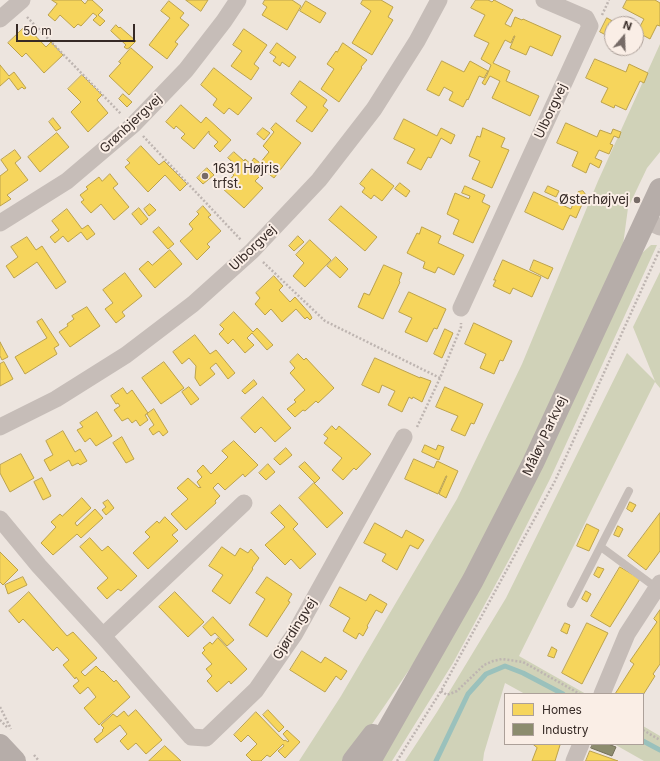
<!DOCTYPE html>
<meta charset="utf-8">
<style>
body{margin:0}
#map{position:relative;width:660px;height:761px;overflow:hidden;background:#ede5df;font-family:Inter,sans-serif}
canvas{display:block}
.legend{position:absolute;left:504px;top:693px;width:140px;height:52px;box-sizing:border-box;background:#faeee6;border:1px solid #aca099;margin:0;padding:5px 7px;list-style:none;font-size:12px;color:#362a26}
.legend li{display:flex;align-items:center;gap:8px;height:20px}
.legend b{width:20px;border:1px solid #aca099}
.north{position:absolute;left:604px;top:16px;width:40px;height:40px;box-sizing:border-box;background:#faeee6;border:1px solid #aca099;border-radius:50%;rotate:19deg;font-size:11px;font-weight:700;line-height:16px;text-align:center;color:#362a26}
.north::after{content:'';display:block;margin:auto;width:14px;height:18px;background:#766b67;clip-path:polygon(50% 0,100% 100%,50% 72%,0 100%)}
.scale{position:absolute;left:16px;top:24px;width:119px;height:18px;box-sizing:border-box;border:2px solid #362a26;border-top:0;padding-left:5px;font-size:12px;line-height:14px;white-space:nowrap;color:#362a26;-webkit-text-stroke:3px #faeee6;paint-order:stroke}
</style>
<div id="map">
<canvas width="660" height="761"></canvas>
<ul class="legend">
<li><b style="height:11px;background:#f6d55c"></b>Homes</li>
<li><b style="height:11px;background:#8c8c6e"></b>Industry</li>
</ul>
<div class="north">N</div>
<div class="scale">50 m</div>
</div>
<script>
const context = document.querySelector('canvas').getContext('2d');
context.lineJoin = 'round';
function fill(path, color) { context.fillStyle = color; context.fill(path, 'evenodd'); }
function trace(path, color, width, dash) { context.strokeStyle = color; context.lineWidth = width; context.lineCap = dash ? 'butt' : 'round'; context.setLineDash(dash || []); context.stroke(path); }
function label(font, color, halo, rows, align = 'center') {
  context.font = font + ' Inter,sans-serif'; context.lineWidth = 4; context.setLineDash([]); context.textBaseline = 'middle'; context.strokeStyle = halo; context.fillStyle = color; for (const [text, x, y, turn = 0] of rows) {
    context.save(); context.translate(x, y); context.rotate((+turn || 0) * Math.PI / 180); context.textAlign = isNaN(turn) ? turn : align; if (halo) context.strokeText(text, 0, 0); context.fillText(text, 0, 0); context.restore();
  }
}
const green = new Path2D(`
 M 660,44 L 660,152 L 647,168 L 628,208 L 623,245 L 541,425 L 470,568 L 420,654 L 370,727 L 344,761 L 299,761 L 341,696 L 457,499 L 522,364 L 598,181 Z
 M 651,245 L 657,245 L 550,479 L 511,556 L 453,663 L 392,761 L 377,761 L 642,253 Z
 M 660,272 L 660,388 L 655,382 L 519,656 L 586,694 L 525,694 L 505,683 L 484,753 L 483,761 L 405,761 L 437,712 L 506,598 L 627,353 L 655,381 L 633,327 Z
 M 643,726 L 660,736 L 660,761 L 644,761 L 614,744 L 643,744 Z`);
const homes = new Path2D(`
 M 52,0 L 81,0 L 85,4 L 88,0 L 92,0 L 103,10 L 98,15 L 105,21 L 100,26 L 93,20 L 97,16 L 93,13 L 81,26 L 78,24 L 74,28 L 60,15 L 55,21 L 48,15 L 57,4 Z
 M 186,0 L 208,0 L 201,11 Z
 M 265,0 L 292,0 L 301,6 L 287,30 L 262,15 L 267,7 L 263,4 Z
 M 363,0 L 381,0 L 393,7 L 388,17 L 393,20 L 372,55 L 352,43 L 371,11 L 361,4 Z
 M 476,0 L 488,0 L 492,2 L 494,0 L 513,10 L 505,24 L 511,27 L 515,17 L 522,20 L 523,19 L 561,36 L 552,56 L 530,46 L 526,55 L 510,48 L 515,36 L 514,36 L 511,43 L 505,40 L 493,63 L 510,71 L 506,81 L 539,96 L 530,116 L 492,98 L 500,81 L 490,76 L 485,85 L 482,83 L 487,75 L 491,65 L 481,59 L 489,43 L 474,36 L 485,15 L 471,8 Z
 M 627,0 L 655,0 L 660,3 L 660,26 L 657,25 L 650,39 L 637,32 L 644,19 L 623,8 Z
 M 169,1 L 184,13 L 180,18 L 189,25 L 175,42 L 178,44 L 167,59 L 149,45 L 170,18 L 161,11 Z
 M 306,1 L 326,13 L 320,23 L 300,11 Z
 M 607,18 L 618,24 L 612,24 L 612,38 L 600,32 Z
 M 116,25 L 119,28 L 120,27 L 136,41 L 129,48 L 127,49 L 124,47 L 126,45 L 111,31 Z
 M 26,26 L 46,47 L 51,42 L 63,55 L 44,73 L 26,53 L 22,57 L 8,43 Z
 M 244,29 L 267,45 L 254,64 L 259,68 L 251,80 L 231,66 L 242,51 L 233,45 Z
 M 277,43 L 296,57 L 289,67 L 282,62 L 280,66 L 273,61 L 276,57 L 270,53 Z
 M 343,43 L 367,60 L 361,67 L 362,68 L 339,102 L 321,89 L 334,69 L 327,64 L 336,51 L 337,52 Z
 M 131,48 L 153,67 L 129,95 L 109,76 L 121,63 L 119,62 Z
 M 595,59 L 626,72 L 629,64 L 648,73 L 644,83 L 640,81 L 626,110 L 615,105 L 614,108 L 601,102 L 608,88 L 586,78 Z
 M 442,61 L 464,72 L 470,61 L 488,71 L 484,78 L 479,76 L 468,100 L 467,99 L 463,107 L 449,100 L 453,92 L 444,87 L 439,96 L 427,90 Z
 M 0,65 L 9,76 L 14,72 L 26,88 L 24,89 L 22,87 L 18,90 L 9,78 L 0,86 Z
 M 214,68 L 252,98 L 238,115 L 229,108 L 224,114 L 213,105 L 217,99 L 201,85 Z
 M 82,75 L 102,95 L 97,100 L 108,113 L 88,132 L 71,112 L 81,102 L 68,89 Z
 M 300,81 L 327,100 L 323,106 L 328,110 L 312,132 L 296,121 L 307,107 L 291,94 Z
 M 123,94 L 132,102 L 127,107 L 119,99 Z
 M 181,105 L 201,123 L 206,117 L 231,140 L 220,152 L 214,146 L 218,142 L 209,134 L 209,131 L 194,149 L 181,138 L 185,134 L 176,126 L 174,129 L 166,122 Z
 M 53,118 L 61,128 L 56,131 L 49,122 Z
 M 404,119 L 437,136 L 441,128 L 455,135 L 451,144 L 441,138 L 431,158 L 428,157 L 421,170 L 407,163 L 415,149 L 394,139 Z
 M 276,123 L 301,143 L 274,178 L 252,161 L 254,158 L 260,163 L 269,152 L 263,146 L 274,132 L 271,129 Z
 M 566,123 L 597,137 L 600,130 L 611,134 L 613,129 L 621,132 L 619,138 L 614,136 L 610,144 L 613,145 L 609,154 L 599,150 L 595,158 L 602,161 L 599,168 L 590,163 L 586,173 L 572,166 L 578,152 L 557,143 Z
 M 263,128 L 270,133 L 264,140 L 257,134 Z
 M 483,128 L 505,138 L 501,147 L 509,150 L 492,188 L 472,179 L 480,161 L 469,156 L 477,136 L 480,137 Z
 M 57,133 L 69,147 L 40,172 L 28,157 Z
 M 141,146 L 159,165 L 164,161 L 187,184 L 180,191 L 165,175 L 148,192 L 125,167 L 130,163 L 127,160 Z
 M 15,150 L 21,158 L 15,163 L 28,180 L 7,195 L 11,199 L 0,206 L 0,176 L 8,170 L 1,160 Z
 M 234,152 L 244,161 L 245,159 L 262,174 L 255,181 L 263,188 L 244,208 L 222,188 L 234,175 L 231,173 L 237,166 L 228,158 Z
 M 207,168 L 214,175 L 203,184 L 197,178 Z
 M 372,169 L 394,186 L 382,201 L 374,195 L 371,199 L 362,192 L 365,188 L 360,184 Z
 M 110,174 L 118,184 L 113,188 L 129,207 L 114,220 L 101,204 L 91,213 L 81,202 L 84,200 L 80,195 L 88,189 L 86,187 L 99,177 L 102,181 Z
 M 400,183 L 410,191 L 406,197 L 395,189 Z
 M 465,186 L 485,195 L 482,202 L 490,206 L 473,243 L 453,234 L 459,220 L 447,214 L 455,193 L 469,199 L 470,196 L 462,193 Z
 M 548,186 L 559,191 L 556,197 L 545,192 Z
 M 583,191 L 586,195 L 584,200 L 579,200 L 576,196 L 578,192 Z
 M 534,192 L 571,209 L 575,199 L 583,202 L 576,218 L 570,215 L 563,230 L 525,212 Z
 M 150,204 L 156,210 L 149,216 L 144,209 Z
 M 203,206 L 211,215 L 208,217 L 221,231 L 207,244 L 210,247 L 197,260 L 180,241 L 193,229 L 189,224 L 199,214 L 197,212 Z
 M 341,206 L 377,237 L 365,251 L 329,220 Z
 M 139,208 L 148,219 L 141,225 L 132,214 Z
 M 67,209 L 82,229 L 88,225 L 95,234 L 87,240 L 81,232 L 68,242 L 63,236 L 55,243 L 50,237 L 59,230 L 52,221 Z
 M 159,227 L 174,244 L 168,249 L 153,232 Z
 M 422,227 L 441,236 L 438,243 L 464,255 L 454,275 L 438,267 L 435,273 L 423,268 L 425,262 L 407,253 L 417,233 L 419,234 Z
 M 298,236 L 304,242 L 294,251 L 289,246 Z
 M 27,237 L 36,250 L 42,246 L 66,282 L 56,289 L 37,262 L 14,278 L 6,266 L 18,257 L 11,247 Z
 M 310,240 L 331,260 L 305,287 L 293,276 L 304,263 L 296,255 Z
 M 170,250 L 182,264 L 155,288 L 139,269 L 148,261 L 152,265 Z
 M 336,257 L 348,269 L 340,278 L 327,266 Z
 M 503,260 L 541,277 L 532,297 L 513,288 L 510,294 L 493,286 L 496,280 L 494,280 Z
 M 534,260 L 553,268 L 548,279 L 530,270 Z
 M 384,265 L 402,273 L 399,281 L 400,282 L 383,319 L 358,307 L 364,293 L 369,295 Z
 M 125,273 L 142,296 L 122,312 L 125,316 L 116,323 L 105,309 L 113,303 L 103,290 Z
 M 274,276 L 283,286 L 279,290 L 290,302 L 295,297 L 310,314 L 312,318 L 310,320 L 307,317 L 305,319 L 296,309 L 282,322 L 271,309 L 265,315 L 255,304 L 260,298 L 256,293 Z
 M 409,292 L 446,309 L 437,329 L 434,328 L 427,342 L 405,332 L 412,318 L 399,312 Z
 M 87,307 L 100,326 L 70,347 L 59,332 L 68,326 L 67,324 L 74,319 L 72,316 Z
 M 234,312 L 253,332 L 257,328 L 273,345 L 267,350 L 252,333 L 247,338 L 254,345 L 245,353 L 233,339 L 228,344 L 219,334 L 224,329 L 220,325 Z
 M 42,319 L 59,345 L 54,348 L 57,354 L 25,374 L 15,357 L 47,338 L 37,322 Z
 M 474,323 L 512,341 L 503,361 L 500,360 L 494,374 L 480,368 L 486,354 L 465,344 Z
 M 445,329 L 453,333 L 442,358 L 434,354 Z
 M 195,335 L 210,354 L 216,350 L 235,373 L 228,379 L 216,363 L 210,368 L 215,374 L 200,386 L 195,378 L 196,366 L 189,358 L 182,364 L 173,352 Z
 M 0,342 L 8,357 L 2,360 L 0,356 Z
 M 298,354 L 304,360 L 306,358 L 334,388 L 318,403 L 316,401 L 305,411 L 303,410 L 295,417 L 287,409 L 296,402 L 294,400 L 305,390 L 290,373 L 295,368 L 290,362 Z
 M 375,358 L 420,378 L 420,377 L 431,381 L 422,402 L 413,397 L 412,399 L 409,397 L 402,412 L 388,405 L 395,391 L 382,385 L 379,393 L 362,385 Z
 M 4,362 L 13,379 L 0,386 L 0,364 Z
 M 164,362 L 184,388 L 161,404 L 142,378 Z
 M 254,380 L 257,384 L 245,394 L 242,391 Z
 M 189,387 L 199,399 L 191,405 L 182,392 Z
 M 445,387 L 483,404 L 474,424 L 471,423 L 465,436 L 451,430 L 458,416 L 436,407 Z
 M 123,388 L 127,394 L 132,390 L 148,413 L 145,415 L 148,420 L 140,426 L 136,420 L 132,423 L 128,418 L 122,421 L 114,410 L 120,406 L 118,403 L 116,404 L 111,396 Z
 M 263,397 L 291,428 L 275,442 L 261,427 L 255,433 L 241,418 Z
 M 154,409 L 168,432 L 163,436 L 159,431 L 153,435 L 149,429 L 154,425 L 147,414 Z
 M 97,412 L 112,436 L 96,446 L 90,438 L 85,442 L 77,430 L 83,427 L 80,423 Z
 M 332,426 L 336,430 L 339,426 L 371,454 L 356,470 L 354,468 L 343,480 L 332,470 L 342,458 L 324,443 L 328,438 L 324,435 Z
 M 63,431 L 75,452 L 80,449 L 87,461 L 80,465 L 78,463 L 72,466 L 69,460 L 50,471 L 44,460 L 53,455 L 46,441 Z
 M 122,437 L 134,459 L 126,463 L 113,443 Z
 M 234,441 L 258,465 L 245,477 L 243,474 L 225,490 L 218,483 L 213,488 L 220,496 L 215,501 L 216,503 L 186,530 L 171,514 L 188,499 L 177,488 L 188,478 L 199,488 L 200,487 L 201,488 L 197,482 L 202,477 L 197,471 L 203,465 L 211,474 L 228,457 L 222,451 Z
 M 425,445 L 436,450 L 438,445 L 444,447 L 439,460 L 422,452 Z
 M 286,448 L 292,455 L 280,465 L 274,459 Z
 M 21,454 L 34,478 L 10,492 L 0,473 L 0,465 Z
 M 414,459 L 434,468 L 437,461 L 458,471 L 446,498 L 439,494 L 447,476 L 446,476 L 438,494 L 405,479 Z
 M 305,462 L 320,478 L 315,483 L 299,467 Z
 M 268,464 L 275,472 L 266,480 L 259,473 Z
 M 42,478 L 51,496 L 43,500 L 34,482 Z
 M 314,483 L 343,513 L 327,528 L 299,498 Z
 M 82,498 L 91,508 L 75,523 L 77,526 L 95,509 L 103,518 L 81,538 L 77,534 L 53,555 L 41,543 L 56,527 L 51,522 L 60,514 L 62,516 Z
 M 108,500 L 114,508 L 106,515 L 102,510 L 106,507 L 103,503 Z
 M 630,502 L 636,505 L 632,512 L 627,509 Z
 M 280,505 L 298,524 L 293,529 L 316,554 L 300,569 L 291,559 L 285,565 L 265,545 L 285,527 L 271,513 Z
 M 660,513 L 660,551 L 646,570 L 628,556 Z
 M 165,517 L 178,530 L 172,535 L 178,541 L 148,569 L 133,553 L 150,537 L 145,532 L 157,521 L 159,523 Z
 M 375,523 L 402,538 L 406,530 L 424,540 L 418,549 L 410,545 L 397,570 L 382,561 L 386,554 L 364,543 Z
 M 587,524 L 599,530 L 589,551 L 577,546 Z
 M 618,526 L 623,529 L 619,537 L 614,535 Z
 M 90,538 L 102,551 L 108,546 L 137,576 L 121,591 L 118,589 L 107,599 L 97,588 L 108,578 L 80,547 Z
 M 222,547 L 235,556 L 240,548 L 248,553 L 251,549 L 259,558 L 252,568 L 253,569 L 230,604 L 212,591 L 223,575 L 209,566 Z
 M 0,552 L 18,570 L 3,585 L 0,582 Z
 M 598,567 L 604,569 L 599,578 L 594,575 Z
 M 620,567 L 640,579 L 610,627 L 591,616 Z
 M 23,577 L 27,585 L 8,594 L 5,585 Z
 M 267,577 L 292,594 L 288,601 L 290,602 L 267,637 L 249,625 L 265,599 L 256,593 Z
 M 340,587 L 366,601 L 370,594 L 387,604 L 382,613 L 376,610 L 367,626 L 368,627 L 363,636 L 359,633 L 356,639 L 343,631 L 350,618 L 330,606 Z
 M 586,591 L 591,594 L 587,602 L 582,599 Z
 M 29,592 L 67,636 L 73,632 L 97,658 L 81,672 L 85,676 L 96,666 L 102,672 L 103,671 L 114,682 L 116,680 L 130,697 L 99,725 L 84,708 L 96,697 L 88,687 L 80,694 L 73,686 L 79,681 L 76,677 L 75,679 L 63,665 L 69,660 L 57,647 L 53,651 L 23,619 L 19,623 L 9,611 Z
 M 175,592 L 204,622 L 188,637 L 159,607 Z
 M 660,610 L 660,664 L 653,674 L 655,676 L 643,695 L 615,694 L 634,664 L 630,661 L 657,622 L 654,619 Z
 M 213,617 L 234,640 L 227,646 L 215,633 L 211,636 L 203,627 Z
 M 565,623 L 570,625 L 567,634 L 561,631 Z
 M 587,623 L 608,633 L 582,684 L 562,673 Z
 M 218,638 L 247,669 L 231,684 L 229,681 L 217,692 L 207,681 L 212,676 L 206,669 L 212,664 L 202,653 L 205,650 L 203,648 L 210,642 L 212,644 Z
 M 552,647 L 557,650 L 554,658 L 548,656 Z
 M 302,651 L 321,663 L 325,657 L 347,671 L 341,680 L 336,676 L 325,692 L 290,670 Z
 M 136,710 L 162,740 L 146,754 L 136,743 L 128,750 L 120,741 L 127,734 L 120,725 L 97,743 L 94,739 L 103,731 L 102,730 L 104,728 L 101,725 L 113,714 L 117,717 L 124,711 L 128,716 Z
 M 268,710 L 284,727 L 279,732 L 263,715 Z
 M 256,712 L 284,741 L 285,740 L 288,742 L 289,741 L 283,734 L 287,730 L 300,742 L 285,758 L 278,751 L 284,746 L 283,744 L 270,757 L 267,755 L 261,761 L 252,761 L 246,755 L 257,744 L 248,735 L 241,742 L 234,735 Z
 M 533,744 L 559,744 L 560,745 L 555,761 L 532,761 L 537,748 Z
 M 165,746 L 181,761 L 149,761 Z
 M 590,751 L 618,761 L 586,761 Z`);
const industry = new Path2D(`
 M 593,744 L 608,744 L 616,747 L 612,756 L 591,748 Z`);
const stream = new Path2D(`
 M 643,741 L 660,750
 M 436,761 L 468,694 L 486,674 L 505,666 L 523,673 L 563,694`);
const path = new Path2D(`
 M 602,15 L 609,0
 M 27,17 L 121,114
 M 143,136 L 241,240
 M 263,262 L 325,321 L 440,378
 M 417,427 L 440,378 L 461,327 L 461,323
 M 441,691 L 447,695 L 457,691 L 484,665 L 493,661 L 502,659 L 523,662 L 580,694
 M 0,707 L 11,729
 M 0,720 L 7,727
 M 643,730 L 660,740
 M 34,755 L 39,761
 M 397,761 L 441,691 L 555,481 L 660,249`);
const lane = new Path2D(`
 M 601,547 L 658,589
 M 571,604 L 629,491`);
const street = new Path2D(`
 M 0,19 L 22,0
 M 645,220 L 660,227
 M 0,223 L 67,181 L 133,125 L 186,70 L 224,21 L 238,0
 M 461,308 L 590,26 L 586,18 L 544,0
 M 0,427 L 56,399 L 126,355 L 193,304 L 252,251 L 319,180 L 374,109 L 417,41 L 439,0
 M 0,519 L 39,566 L 103,636 L 191,737 L 206,738 L 256,690 L 294,635 L 404,437
 M 103,636 L 244,503
 M 602,694 L 627,634 L 660,583
 M 574,761 L 581,744`);
const secondary = new Path2D(`
 M 0,745 L 15,761
 M 353,761 L 373,735
 M 370,761 L 473,580 L 533,463 L 660,189`);
const markers = [
 [205,176,4,"#766b67"],
 [637,200,4,"#766b67"]
];
const streetNames = [
 ["Ulborgvej",551,111,-65],
 ["Grønbjergvej",131,124,-43],
 ["Ulborgvej",253,248,-44],
 ["Måløv Parkvej",545,436,-65],
 ["Gjørdingvej",295,629,-58]
];
const poiNames = [
 ["1631 Højris",213,169],
 ["trfst.",213,184],
 ["Østerhøjvej",629,200,"right"]
];
fill(green, '#d0d2b8');
fill(homes, '#f6d55c');
trace(homes, '#bca24c', 1);
fill(industry, '#8c8c6e');
trace(industry, '#726f58', 1);
trace(stream, '#9ac1bc', 5);
trace(path, '#beb5b1', 2.5, [2, 2]);
trace(lane, '#c6bdb8', 8);
trace(street, '#c6bdb8', 17);
trace(secondary, '#b6ada9', 22);
for (const [x, y, r, color] of markers) { const dot = new Path2D(); dot.arc(x, y, r, 0, 2 * Math.PI); context.fillStyle = color; context.fill(dot); trace(dot, '#faeee6', 1.5); }
label('13px', '#362a26', '#faeee6', streetNames);
label('13px', '#362a26', '#faeee6', poiNames, 'left');
</script>
